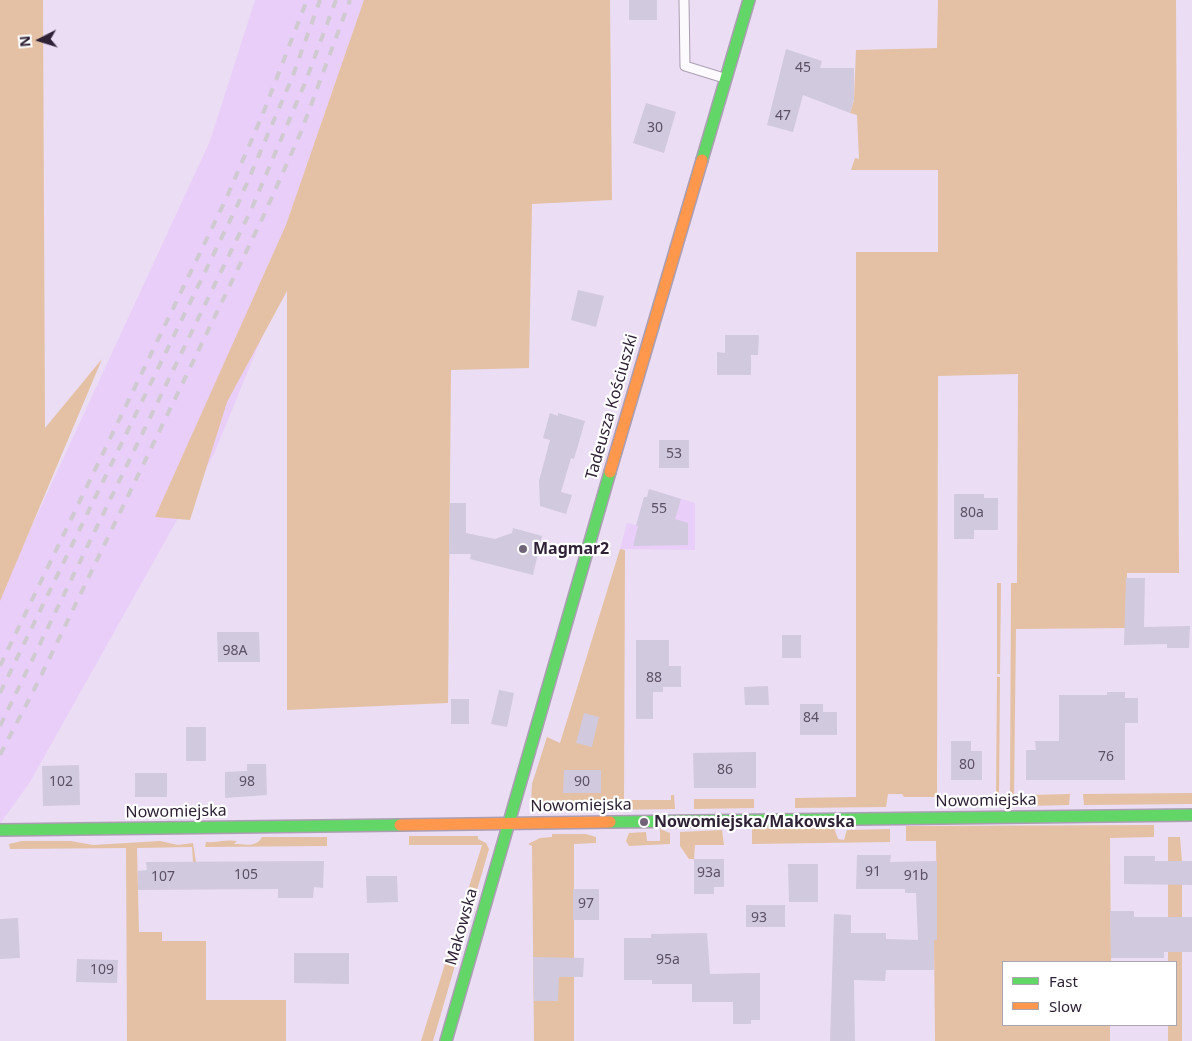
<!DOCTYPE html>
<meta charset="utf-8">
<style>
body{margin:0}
#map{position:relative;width:1192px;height:1041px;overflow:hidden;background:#ebddf4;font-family:"Noto Sans",sans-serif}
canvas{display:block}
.legend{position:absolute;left:1002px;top:961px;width:175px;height:65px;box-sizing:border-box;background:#fff;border:1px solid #aca7af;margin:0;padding:6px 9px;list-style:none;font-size:15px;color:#2f2236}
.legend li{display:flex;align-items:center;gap:10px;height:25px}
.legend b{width:25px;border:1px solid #aca7af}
.north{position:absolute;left:15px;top:15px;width:50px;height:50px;-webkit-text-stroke:4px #fff;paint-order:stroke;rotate:265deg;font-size:14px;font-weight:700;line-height:20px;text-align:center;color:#2f2236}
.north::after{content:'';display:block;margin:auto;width:18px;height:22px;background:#2f2236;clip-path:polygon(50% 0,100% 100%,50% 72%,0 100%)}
</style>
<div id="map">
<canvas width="1192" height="1041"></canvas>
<ul class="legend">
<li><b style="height:6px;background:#63d668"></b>Fast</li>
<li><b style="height:6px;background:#ff974d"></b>Slow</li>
</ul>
<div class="north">N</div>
</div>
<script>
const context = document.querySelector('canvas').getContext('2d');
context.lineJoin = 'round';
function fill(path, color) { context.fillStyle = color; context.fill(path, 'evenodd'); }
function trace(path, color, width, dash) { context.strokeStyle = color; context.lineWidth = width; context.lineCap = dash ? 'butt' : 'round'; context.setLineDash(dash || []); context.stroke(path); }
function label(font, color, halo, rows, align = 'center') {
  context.font = font + ' "Noto Sans",sans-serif'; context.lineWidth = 4.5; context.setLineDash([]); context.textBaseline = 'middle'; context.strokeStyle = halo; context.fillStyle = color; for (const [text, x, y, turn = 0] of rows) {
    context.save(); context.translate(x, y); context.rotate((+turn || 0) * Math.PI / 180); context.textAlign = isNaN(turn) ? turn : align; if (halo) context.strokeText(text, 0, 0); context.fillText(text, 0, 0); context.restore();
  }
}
const built = new Path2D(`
 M 255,0 L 380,0 L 285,280 L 214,454 L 30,782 L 0,824 L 0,595 L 210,141 Z
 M 649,489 L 695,503 L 695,550 L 620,549 L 627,523 L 636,525 L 644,497 L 647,497 Z`);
const green = new Path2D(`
 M 0,0 L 43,0 L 45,428 L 102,359 L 0,601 Z
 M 364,0 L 610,0 L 612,200 L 532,204 L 529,368 L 451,370 L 448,703 L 287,710 L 287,291 L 227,402 L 190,520 L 155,517 L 286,225 Z
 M 938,0 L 1176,0 L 1179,573 L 1127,573 L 1125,628 L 1016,629 L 1014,795 L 1010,791 L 1011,583 L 1017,583 L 1018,374 L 938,376 L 937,797 L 904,797 L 902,794 L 888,794 L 886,807 L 795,808 L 795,798 L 856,797 L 856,252 L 938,252 L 938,170 L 851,170 L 855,158 L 859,159 L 857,115 L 850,113 L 854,100 L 856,50 L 937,48 Z
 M 620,549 L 625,550 L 624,800 L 671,800 L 671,795 L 674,795 L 675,809 L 549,811 L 541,805 L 531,803 L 532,784 L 547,737 L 560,743 Z
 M 997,583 L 1001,583 L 1000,674 L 997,674 Z
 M 997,677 L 1000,677 L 999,796 L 994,806 L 948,806 L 947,797 L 996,795 Z
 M 1192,793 L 1192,804 L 1084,805 L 1083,794 Z
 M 1070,794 L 1069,805 L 1028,806 L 1028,795 Z
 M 694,799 L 754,799 L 754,808 L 694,809 Z
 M 1154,825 L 1154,837 L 1110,838 L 1111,962 L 1003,962 L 1003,1025 L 1110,1025 L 1110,1041 L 935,1041 L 934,940 L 937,940 L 936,841 L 906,841 L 906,826 Z
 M 752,828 L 834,828 L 838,839 L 844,840 L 847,830 L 890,829 L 890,842 L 752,844 Z
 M 660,829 L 670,833 L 670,844 L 629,846 L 626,841 L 629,833 L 646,832 L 647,841 L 660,841 Z
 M 722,830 L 724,845 L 695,845 L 694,859 L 689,859 L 680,846 L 680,832 Z
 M 552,834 L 586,834 L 596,837 L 596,843 L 574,844 L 574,1041 L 534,1041 L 532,846 L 528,844 L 540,838 L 552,837 Z
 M 409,836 L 478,836 L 478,839 L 486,843 L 489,849 L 433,1041 L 421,1041 L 482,845 L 409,845 Z
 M 262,837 L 327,837 L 327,846 L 205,847 L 206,842 C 217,843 226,839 237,841 L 234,844 C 245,844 256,848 262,837 Z
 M 1168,837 L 1180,837 L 1182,861 L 1182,1041 L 1168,1041 L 1168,1025 L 1176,1025 L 1176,962 L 1168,962 Z
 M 22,841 L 71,841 L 93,845 L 160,841 L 178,845 L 193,843 L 196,862 L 193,862 L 192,847 L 137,848 L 139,932 L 162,932 L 162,941 L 206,941 L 206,1000 L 286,1000 L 286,1041 L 127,1041 L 126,848 L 10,849 L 9,844 Z`);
const building = new Path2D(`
 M 629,0 L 657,0 L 657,20 L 629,20 Z
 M 786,49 L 822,61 L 820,68 L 854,68 L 854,99 L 850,113 L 803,95 L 793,132 L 767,125 Z
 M 646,103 L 676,112 L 664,153 L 633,143 Z
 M 578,290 L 604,296 L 596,327 L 571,320 Z
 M 725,335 L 759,335 L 758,355 L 751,355 L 751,375 L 717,375 L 717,352 L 725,353 Z
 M 550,413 L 558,416 L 558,413 L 585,421 L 574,459 L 571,458 L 561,492 L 572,495 L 566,514 L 540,506 L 539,481 L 550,440 L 543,438 Z
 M 659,440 L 689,440 L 689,468 L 659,468 Z
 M 649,489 L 681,499 L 675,519 L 688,523 L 688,545 L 633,546 L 638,526 L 636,526 L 644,497 L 647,497 Z
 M 954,494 L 984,494 L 984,498 L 998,498 L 998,530 L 974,530 L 974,539 L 954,539 Z
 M 450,503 L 466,503 L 466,533 L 495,539 L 512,533 L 513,528 L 542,536 L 533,575 L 470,559 L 471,554 L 449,554 Z
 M 1126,578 L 1145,578 L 1144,627 L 1190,626 L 1189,648 L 1167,648 L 1167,644 L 1124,645 Z
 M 217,632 L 259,632 L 260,662 L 218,662 Z
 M 782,635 L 801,635 L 801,658 L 782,658 Z
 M 636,640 L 669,640 L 669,666 L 681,666 L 681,687 L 663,687 L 663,692 L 653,692 L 653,719 L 636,719 Z
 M 768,686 L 769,705 L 745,705 L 744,687 Z
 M 499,690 L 514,693 L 507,727 L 491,724 Z
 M 1107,692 L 1125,692 L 1125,698 L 1138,698 L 1138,723 L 1125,723 L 1125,780 L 1026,780 L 1026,750 L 1036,750 L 1035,741 L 1059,741 L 1059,695 L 1107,695 Z
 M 451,699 L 469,699 L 469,724 L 451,724 Z
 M 800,704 L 823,704 L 823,712 L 837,712 L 837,735 L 800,735 Z
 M 584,713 L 599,717 L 592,747 L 576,743 Z
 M 186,727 L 206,727 L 206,761 L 186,761 Z
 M 951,741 L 971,741 L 971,751 L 982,751 L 982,780 L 951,780 Z
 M 756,752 L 756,788 L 694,788 L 693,753 Z
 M 247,764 L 266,764 L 267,795 L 225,798 L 225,772 L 247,771 Z
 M 79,765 L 80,805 L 43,806 L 42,766 Z
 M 564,770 L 601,770 L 601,793 L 563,793 Z
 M 135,773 L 167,773 L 167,797 L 135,797 Z
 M 857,855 L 891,855 L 890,862 L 937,861 L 937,940 L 934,940 L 934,970 L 886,970 L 885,981 L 854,980 L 855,1041 L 830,1041 L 834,914 L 851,915 L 851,933 L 886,933 L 886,939 L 918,940 L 916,893 L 905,893 L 905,889 L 856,889 Z
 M 1124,856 L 1155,856 L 1155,861 L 1192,861 L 1192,885 L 1124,884 Z
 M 694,859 L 724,859 L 724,887 L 714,887 L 714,894 L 694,894 Z
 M 324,861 L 323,888 L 314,887 L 313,898 L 278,898 L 278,889 L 138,890 L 138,871 L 147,870 L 146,862 Z
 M 788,864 L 818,864 L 818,902 L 789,902 Z
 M 366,876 L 397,876 L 398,902 L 367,903 Z
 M 573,889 L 599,889 L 599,920 L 573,920 Z
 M 746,905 L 785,905 L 785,927 L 746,927 Z
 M 1110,911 L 1134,911 L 1134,917 L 1192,917 L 1192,952 L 1164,952 L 1164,958 L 1111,958 Z
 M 18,918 L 20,958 L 0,959 L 0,919 Z
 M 707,933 L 710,974 L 760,973 L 760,1020 L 751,1020 L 751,1024 L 733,1024 L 733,1002 L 692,1002 L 692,984 L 652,984 L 652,980 L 624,980 L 624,938 L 651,938 L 651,934 Z
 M 294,953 L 349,953 L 349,984 L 294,983 Z
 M 533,957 L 584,958 L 583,977 L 559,977 L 558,1001 L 534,1001 Z
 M 77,959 L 118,960 L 117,983 L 76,982 Z`);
const lane = new Path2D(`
 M 684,0 L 685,66 L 724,78`);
const fast = new Path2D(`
 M 702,160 L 749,0
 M 610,822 L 1192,815
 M 0,830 L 400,825
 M 446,1041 L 610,472`);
const slow = new Path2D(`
 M 610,472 L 702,160
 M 400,825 L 610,822`);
const rail = new Path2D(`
 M 0,666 L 226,199 L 262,116 L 307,0
 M 0,693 L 238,204 L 292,78 L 320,0
 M 0,726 L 251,210 L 305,83 L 336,0
 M 0,755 L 37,684 L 263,217 L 301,132 L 350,0`);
const markers = [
 [523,549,5,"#716378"],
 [644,822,5,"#716378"]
];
const numberNames = [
 ["45",803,68],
 ["47",783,116],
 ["30",655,128],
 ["53",674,454],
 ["55",659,509],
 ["80a",972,513],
 ["98A",235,651],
 ["88",654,678],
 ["84",811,718],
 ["76",1106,757],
 ["80",967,765],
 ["86",725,770],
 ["102",61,782],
 ["98",247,782],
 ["90",582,782],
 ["91",873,872],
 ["93a",709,873],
 ["105",246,875],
 ["91b",916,876],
 ["107",163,877],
 ["97",586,904],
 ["93",759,918],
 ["95a",668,960],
 ["109",102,970]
];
const streetNames = [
 ["Tadeusza Kościuszki",612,407,-74],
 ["Nowomiejska",986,801,-1],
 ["Nowomiejska",581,806,-1],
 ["Nowomiejska",176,812,-1],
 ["Makowska",462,927,-74]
];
const poiNames = [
 ["Magmar2",533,549],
 ["Nowomiejska/Makowska",654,822]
];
fill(built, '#e9cef9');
fill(green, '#e4c1a4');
fill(building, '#d1c9dd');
trace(lane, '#ab9eb2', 11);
trace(fast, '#ab9eb2', 14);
trace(slow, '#ab9eb2', 14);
trace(lane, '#fcfafd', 9);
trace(fast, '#63d668', 11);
trace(slow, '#ff974d', 11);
trace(rail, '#cecad0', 4, [9, 9]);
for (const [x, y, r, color] of markers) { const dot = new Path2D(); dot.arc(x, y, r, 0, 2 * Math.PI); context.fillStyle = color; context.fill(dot); trace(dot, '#fff', 2); }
label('14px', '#5b5064', null, numberNames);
label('16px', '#2f2236', '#fff', streetNames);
label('bold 16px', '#2f2236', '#fff', poiNames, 'left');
</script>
